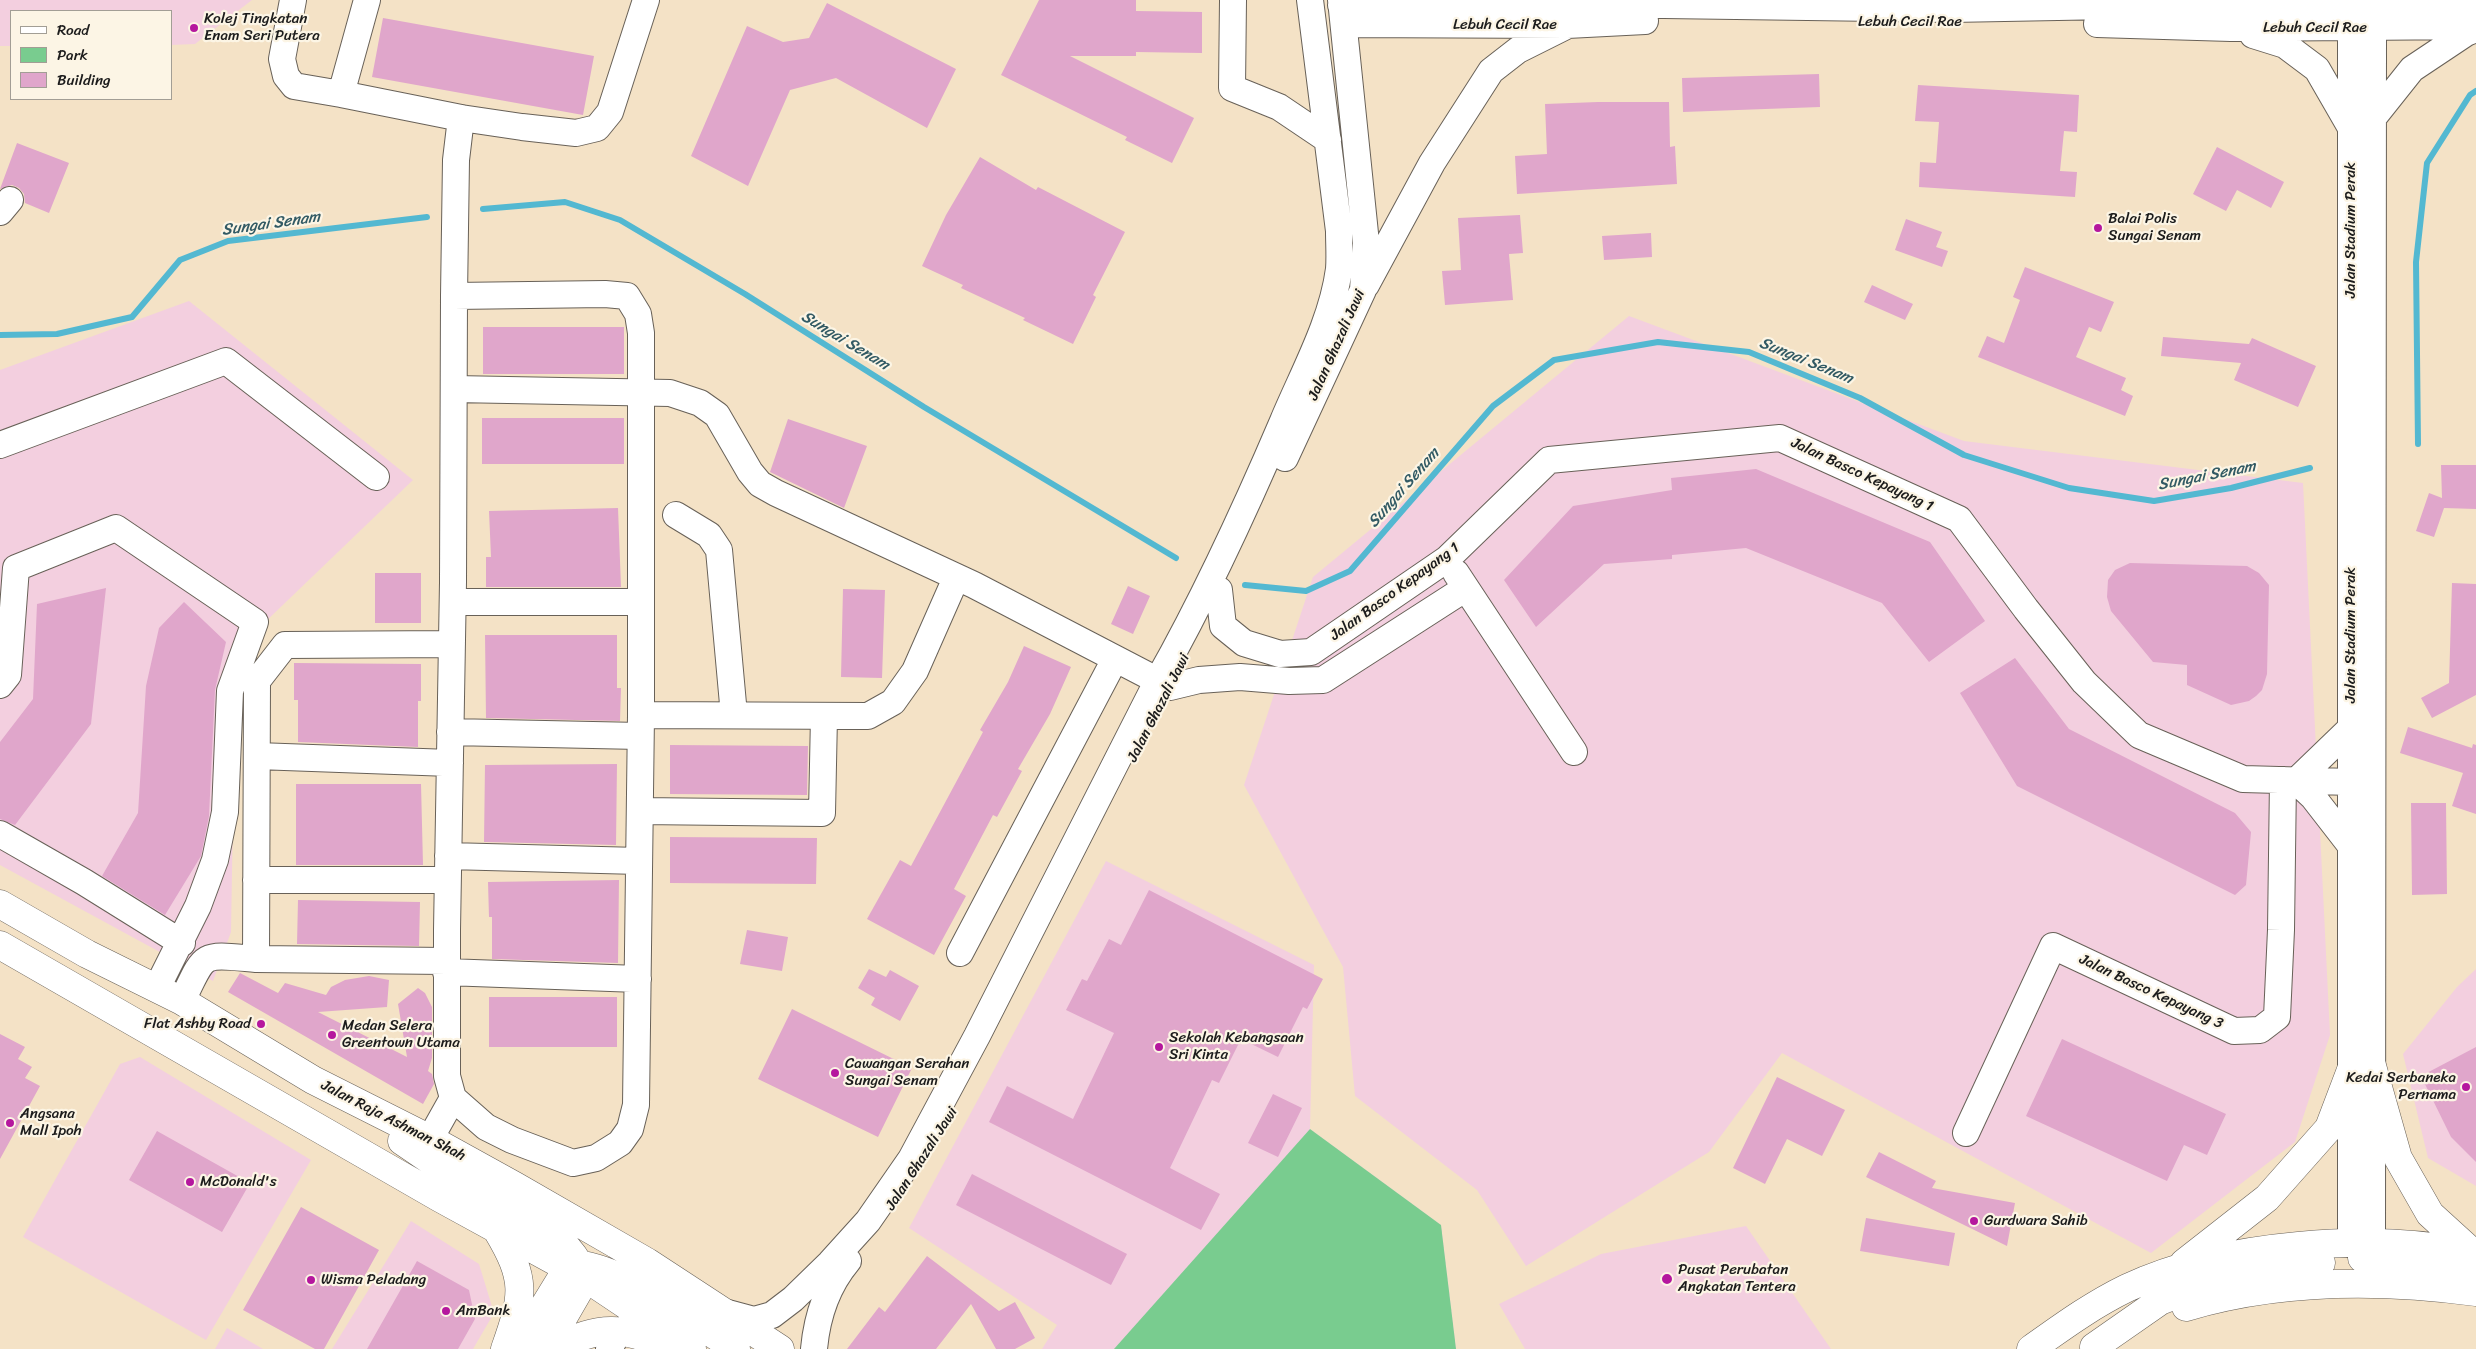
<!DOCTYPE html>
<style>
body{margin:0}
#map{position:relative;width:2476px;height:1349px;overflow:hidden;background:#f4e2c6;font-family:Sriracha,sans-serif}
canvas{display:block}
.legend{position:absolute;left:10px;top:10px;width:162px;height:90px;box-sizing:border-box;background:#fcf5e5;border:1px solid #a29e95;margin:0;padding:6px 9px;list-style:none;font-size:15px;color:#1c1c1c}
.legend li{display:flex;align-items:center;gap:10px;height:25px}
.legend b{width:25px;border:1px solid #a29e95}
</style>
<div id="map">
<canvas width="2476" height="1349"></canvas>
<ul class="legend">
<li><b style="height:6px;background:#fff"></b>Road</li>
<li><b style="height:14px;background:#79cc8f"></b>Park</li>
<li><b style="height:14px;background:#e0a6cb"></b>Building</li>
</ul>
</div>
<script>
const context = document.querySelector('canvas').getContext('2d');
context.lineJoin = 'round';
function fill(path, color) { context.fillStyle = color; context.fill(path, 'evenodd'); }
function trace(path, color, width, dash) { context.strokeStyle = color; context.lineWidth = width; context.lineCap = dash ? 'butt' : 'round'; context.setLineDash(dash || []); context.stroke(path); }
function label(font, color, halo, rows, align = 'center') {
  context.font = font + ' Sriracha,sans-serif'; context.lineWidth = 4.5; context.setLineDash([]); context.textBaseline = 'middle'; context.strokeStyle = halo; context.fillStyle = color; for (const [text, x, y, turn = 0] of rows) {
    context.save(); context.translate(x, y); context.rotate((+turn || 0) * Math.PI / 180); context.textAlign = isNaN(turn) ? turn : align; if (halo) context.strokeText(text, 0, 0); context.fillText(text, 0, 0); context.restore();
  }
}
const built = new Path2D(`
 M 0,0 L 252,0 L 195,44 L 171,45 L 171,11 L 11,11 L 11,46 L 0,46 Z
 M 189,301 L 413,480 L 262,625 L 235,695 L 231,932 L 213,981 L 0,865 L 0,370 Z
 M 1629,316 L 1964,441 L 2303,483 L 2330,1035 L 2295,1142 L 2151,1253 L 1782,1053 L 1709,1152 L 1526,1266 L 1477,1190 L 1355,1096 L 1343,967 L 1244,785 L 1313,577 Z
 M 1106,861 L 1314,965 L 1310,1129 L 1441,1225 L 1456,1349 L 1042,1349 L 1057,1325 L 909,1228 Z
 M 2476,969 L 2476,1186 L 2428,1158 L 2403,1054 L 2457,987 Z
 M 140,1057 L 311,1160 L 206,1340 L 23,1237 L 120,1064 Z
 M 411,1221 L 479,1264 L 494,1313 L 473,1349 L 332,1349 Z
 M 1746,1226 L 1831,1349 L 1525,1349 L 1499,1304 L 1601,1254 Z
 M 227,1328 L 263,1349 L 215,1349 Z`);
const green = new Path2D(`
 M 1310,1129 L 1441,1225 L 1456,1349 L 1114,1349 Z`);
const stream = new Path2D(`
 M 483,209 L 565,202 L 620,220 L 745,294 L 924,407 L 1176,558
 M 0,335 L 57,334 L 132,317 L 180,260 L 228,241 L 427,217
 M 2418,444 L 2416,262 L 2427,163 L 2470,95 L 2476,91
 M 1245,585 L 1306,591 L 1350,571 L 1493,406 L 1554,360 L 1658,342 L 1749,352 L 1860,398 L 1964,455 L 2069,488 L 2154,501 L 2231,488 L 2310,468`);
const building = new Path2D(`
 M 1039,0 L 1136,0 L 1136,11 L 1202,12 L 1202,53 L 1136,52 L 1136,56 L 1070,56 L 1194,118 L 1172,163 L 1125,140 L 1127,137 L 1001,75 Z
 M 827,3 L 956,69 L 927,128 L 836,78 L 790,90 L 748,186 L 691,156 L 747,26 L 783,42 L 809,38 Z
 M 383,18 L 594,56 L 583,115 L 372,77 Z
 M 1819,74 L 1820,107 L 1683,112 L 1682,78 Z
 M 1918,85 L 2079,95 L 2077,132 L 2064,131 L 2060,171 L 2077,172 L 2075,197 L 1919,187 L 1920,162 L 1936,163 L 1939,122 L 1915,121 Z
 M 1598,102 L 1669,102 L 1670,147 L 1675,146 L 1677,184 L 1517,194 L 1515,156 L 1547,154 L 1545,104 Z
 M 17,143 L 69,163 L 49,213 L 25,203 L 24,194 L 19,188 L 12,185 L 0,189 Z
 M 2217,147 L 2284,182 L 2271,208 L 2237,190 L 2226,211 L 2193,194 Z
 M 980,157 L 1036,190 L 1038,187 L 1125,232 L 1093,295 L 1096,297 L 1073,344 L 1023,320 L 1025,318 L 961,288 L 963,285 L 922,266 L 946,215 Z
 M 1520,215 L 1523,253 L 1509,254 L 1513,300 L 1445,305 L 1442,271 L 1461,270 L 1458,218 Z
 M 1906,219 L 1942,232 L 1936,247 L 1948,251 L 1942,267 L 1895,250 Z
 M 1651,233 L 1652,257 L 1604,260 L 1602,236 Z
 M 2025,267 L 2114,302 L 2101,332 L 2089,327 L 2076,357 L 2126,378 L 2121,390 L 2133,396 L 2125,416 L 1978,357 L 1987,336 L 2004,343 L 2020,300 L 2013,297 Z
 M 1872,285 L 1913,304 L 1905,320 L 1864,302 Z
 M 483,327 L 624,327 L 624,374 L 483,374 Z
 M 2163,337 L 2249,344 L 2252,338 L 2316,366 L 2298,407 L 2234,380 L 2241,363 L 2161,356 Z
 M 482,418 L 624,418 L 624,464 L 482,464 Z
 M 788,419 L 867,446 L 844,508 L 770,472 Z
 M 2441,465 L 2476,465 L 2476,509 L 2444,508 L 2434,537 L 2416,531 L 2429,493 L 2442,498 Z
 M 1756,469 L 1930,542 L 1985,621 L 1929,662 L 1882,603 L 1746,548 L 1672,555 L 1672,559 L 1604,564 L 1536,627 L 1504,580 L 1573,506 L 1672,490 L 1671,478 Z
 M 618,508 L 621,587 L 486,587 L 486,557 L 491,557 L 489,511 Z
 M 2130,563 L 2247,566 L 2259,573 L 2269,585 L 2267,674 L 2262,690 L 2256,696 L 2249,701 L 2231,705 L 2187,685 L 2187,665 L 2153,662 L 2111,611 L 2107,597 L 2108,580 L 2115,570 Z
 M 375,573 L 421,573 L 421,623 L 375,623 Z
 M 2452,583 L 2476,584 L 2476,695 L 2432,718 L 2421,698 L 2449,683 Z
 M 1128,586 L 1150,596 L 1133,634 L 1111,624 Z
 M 106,588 L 91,724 L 15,825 L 0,819 L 0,742 L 33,699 L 37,604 Z
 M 843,589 L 885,590 L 882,678 L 841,677 Z
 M 184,602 L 226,642 L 215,690 L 209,816 L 201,856 L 165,915 L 102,876 L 138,813 L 146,686 L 159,628 Z
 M 485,635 L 617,635 L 617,688 L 621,688 L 620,721 L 486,718 Z
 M 1024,646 L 1071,667 L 1050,714 L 1018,769 L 1022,771 L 997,817 L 993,815 L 954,889 L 966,896 L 934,955 L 867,919 L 900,860 L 911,866 L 983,732 L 980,730 L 1008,682 Z
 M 2015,658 L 2069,729 L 2235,813 L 2251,832 L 2246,885 L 2235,895 L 2017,786 L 1960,693 Z
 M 294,663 L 421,664 L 421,701 L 418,701 L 418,747 L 298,742 L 298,700 L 294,700 Z
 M 2408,727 L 2472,748 L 2473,744 L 2476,745 L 2476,814 L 2452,806 L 2463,773 L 2400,753 Z
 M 670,745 L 808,746 L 807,795 L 670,794 Z
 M 617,764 L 616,845 L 484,842 L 485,765 Z
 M 296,784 L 421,784 L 423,865 L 296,865 Z
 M 2411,803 L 2446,803 L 2447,894 L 2412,895 Z
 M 670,837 L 817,838 L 816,884 L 670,883 Z
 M 619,880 L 618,963 L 492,959 L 492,917 L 489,917 L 488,882 Z
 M 1149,890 L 1323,979 L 1307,1009 L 1303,1007 L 1278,1057 L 1241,1039 L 1219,1083 L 1212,1080 L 1170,1168 L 1220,1194 L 1201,1230 L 989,1122 L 1007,1086 L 1073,1119 L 1114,1033 L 1066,1010 L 1082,979 L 1087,981 L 1109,939 L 1121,945 Z
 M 298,900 L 420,902 L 419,946 L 297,944 Z
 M 747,930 L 788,937 L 782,971 L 740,964 Z
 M 869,969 L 886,977 L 890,970 L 919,986 L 900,1021 L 871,1005 L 875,998 L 858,988 Z
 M 240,973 L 278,993 L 285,983 L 326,995 L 331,987 L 345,980 L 369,976 L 389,980 L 387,1007 L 318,1012 L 407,1057 L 398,1004 L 418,988 L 425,993 L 432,1007 L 432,1058 L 428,1071 L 432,1074 L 434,1084 L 423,1104 L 228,992 Z
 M 489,997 L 617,997 L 617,1047 L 489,1047 Z
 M 792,1009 L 912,1068 L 878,1137 L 758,1079 Z
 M 0,1034 L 25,1047 L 18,1059 L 32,1067 L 25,1078 L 40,1086 L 0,1159 Z
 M 2062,1039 L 2226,1114 L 2207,1155 L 2184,1145 L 2167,1181 L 2026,1116 Z
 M 2476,1047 L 2476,1162 L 2451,1137 L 2421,1076 Z
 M 1777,1077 L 1845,1110 L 1822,1156 L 1787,1139 L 1765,1184 L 1733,1168 Z
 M 1273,1094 L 1302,1108 L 1278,1157 L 1248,1143 Z
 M 157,1131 L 250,1183 L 222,1232 L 129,1180 Z
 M 1879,1152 L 1936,1181 L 1932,1188 L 2015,1203 L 2007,1246 L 1866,1177 Z
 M 972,1174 L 1127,1254 L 1111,1285 L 956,1205 Z
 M 301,1207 L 379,1250 L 324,1349 L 315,1349 L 243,1310 Z
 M 1866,1218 L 1955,1233 L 1949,1266 L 1860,1251 Z
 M 927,1256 L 999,1311 L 1015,1302 L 1035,1338 L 1015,1349 L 996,1349 L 971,1304 L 936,1349 L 847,1349 L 879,1307 L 885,1312 Z
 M 417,1261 L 469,1290 L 475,1319 L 458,1349 L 367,1349 Z`);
const minor = new Path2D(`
 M 293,0 L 282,59 L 286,76 L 294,86 L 341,94
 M 367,0 L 341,94 L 461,118 L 522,127 L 576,133 L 597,128 L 610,112 L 646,0
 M 1233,0 L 1232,88 L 1279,107 L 1328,140
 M 1341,5 L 1449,2 L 1951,9 L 2111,6 L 2476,8
 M 1344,24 L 1567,25 L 1645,21
 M 2097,24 L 2231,28 L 2476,26
 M 2253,35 L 2285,45 L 2317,69 L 2351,128
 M 2373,118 L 2412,69 L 2466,33 L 2476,29
 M 0,212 L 10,200
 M 1366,285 L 1432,163 L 1491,71 L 1518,50 L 1564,27
 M 605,294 L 627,296 L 638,314 L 641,333 L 641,715 L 636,1105 L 630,1129 L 620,1143 L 596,1158 L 573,1163 L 512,1140 L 486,1127 L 453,1098 L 447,1076 L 447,930 L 453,582 L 454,296 Z
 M 454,296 L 456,160 L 461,118
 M 454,389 L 670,393 L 700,403 L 717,415 L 750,472 L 760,484 L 776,493 L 974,585 L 1170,687
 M 0,445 L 226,361 L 376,477
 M 1285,458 L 1363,290 L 1366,243 L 1341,0
 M 676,515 L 709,535 L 719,550 L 734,715
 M 1456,573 L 1574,752
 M 1219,590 L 1223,626 L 1244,643 L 1280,654 L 1311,652 L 1447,559 L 1549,460 L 1780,438 L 1959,519 L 2026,609 L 2084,682 L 2139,735 L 2243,779 L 2351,782
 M 453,602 L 640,602
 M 0,685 L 8,675 L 16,568 L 116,528 L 255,622 L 230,691 L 225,812 L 215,860 L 198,906 L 157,988
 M 1170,687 L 1199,680 L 1240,677 L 1289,681 L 1323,680 L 1466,588
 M 641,715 L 868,716 L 893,702 L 915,671 L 956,578
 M 450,732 L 640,736
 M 257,756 L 450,763
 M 2296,781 L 2313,797 L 2351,846
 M 2296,781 L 2351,728
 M 640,811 L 822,813 L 824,716
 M 0,834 L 84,882 L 182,943
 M 448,856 L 639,861
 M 256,880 L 447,880
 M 960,953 L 1115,659
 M 446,961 L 256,959 L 257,681 L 285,645 L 452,644
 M 446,972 L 638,979
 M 182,1001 C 206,951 200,954 256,959
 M 1966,1133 L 2053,946 L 2234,1031 L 2260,1030 L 2277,1017 L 2281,930 L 2283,780
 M 430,1139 L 453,1098
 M 2351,1244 L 2351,27
 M 2372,1244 L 2373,28
 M 728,1313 L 754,1320 L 772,1315 L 793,1299 L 830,1263 L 868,1221 L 911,1159 L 977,1036 L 1158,680 C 1205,597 1245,510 1283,421 C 1303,373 1332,322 1339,269 C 1340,257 1339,244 1339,231 L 1310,0
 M 609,1349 L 619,1331
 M 814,1349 C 817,1316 827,1286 848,1261`);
const major = new Path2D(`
 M 0,904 L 87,954 L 182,1001 L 313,1080 L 430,1139 L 515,1186 L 647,1262 L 780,1349
 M 0,945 L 440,1198 L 586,1278 L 692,1349
 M 2372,1066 L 2398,1158 L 2430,1214 L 2474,1254
 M 402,1141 L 449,1173 L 555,1235 C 569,1248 579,1261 586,1278
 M 497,1230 C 527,1280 524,1295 505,1349
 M 2362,1258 L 2447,1270 L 2476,1276
 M 2184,1263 L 2267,1198 L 2329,1128 L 2351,1070
 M 583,1265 C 630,1273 695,1323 736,1349
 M 2186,1307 C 2280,1279 2379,1279 2476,1292
 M 2094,1347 L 2160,1301 L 2234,1273 L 2321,1263
 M 518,1349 L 567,1269
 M 545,1349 L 586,1278
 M 554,1349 C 602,1323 621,1328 670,1346
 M 2031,1349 C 2062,1327 2092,1305 2127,1288 C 2223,1243 2372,1232 2476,1254`);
const markers = [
 [194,28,5,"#b5179e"],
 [2098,228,5,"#b5179e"],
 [261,1024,5,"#b5179e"],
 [332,1035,5,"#b5179e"],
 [1159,1047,5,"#b5179e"],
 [835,1073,5,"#b5179e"],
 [2466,1087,5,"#b5179e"],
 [10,1123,5,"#b5179e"],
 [190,1182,5,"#b5179e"],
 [1974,1221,5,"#b5179e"],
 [1667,1279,6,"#b5179e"],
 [311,1280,5,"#b5179e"],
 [446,1311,5,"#b5179e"]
];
const poiNames = [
 ["Kolej Tingkatan",204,19],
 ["Enam Seri Putera",204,36],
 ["Balai Polis",2108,219],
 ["Sungai Senam",2108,236],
 ["Flat Ashby Road",251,1024,"right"],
 ["Medan Selera",342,1026],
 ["Greentown Utama",342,1043],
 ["Sekolah Kebangsaan",1169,1038],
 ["Sri Kinta",1169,1055],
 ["Cawangan Serahan",845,1064],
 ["Sungai Senam",845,1081],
 ["Kedai Serbaneka",2456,1078,"right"],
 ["Pernama",2456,1095,"right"],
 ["Angsana",20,1114],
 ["Mall Ipoh",20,1131],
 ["McDonald's",200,1182],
 ["Gurdwara Sahib",1984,1221],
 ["Pusat Perubatan",1678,1270],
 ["Angkatan Tentera",1678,1287],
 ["Wisma Peladang",321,1280],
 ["AmBank",456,1311]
];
const streetNames = [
 ["Lebuh Cecil Rae",1910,22],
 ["Lebuh Cecil Rae",1505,25],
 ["Lebuh Cecil Rae",2315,28],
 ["Jalan Stadium Perak",2351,230,-90],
 ["Jalan Ghazali Jawi",1337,345,-66],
 ["Jalan Basco Kepayang 1",1862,475,25],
 ["Jalan Basco Kepayang 1",1395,592,-36],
 ["Jalan Stadium Perak",2351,635,-90],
 ["Jalan Ghazali Jawi",1159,708,-63],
 ["Jalan Basco Kepayang 3",2151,992,25],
 ["Jalan Raja Ashman Shah",393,1121,27],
 ["Jalan Ghazali Jawi",922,1159,-57]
];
const waterNames = [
 ["Sungai Senam",271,224,-8],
 ["Sungai Senam",845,341,31],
 ["Sungai Senam",1806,361,22],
 ["Sungai Senam",2207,476,-11],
 ["Sungai Senam",1404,488,-49]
];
fill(built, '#f3cfdf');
fill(green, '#79cc8f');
trace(stream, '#53b8d1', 6);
fill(building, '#e0a6cb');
trace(minor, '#686158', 28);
trace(major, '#686158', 29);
trace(minor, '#fff', 26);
trace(major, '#fff', 28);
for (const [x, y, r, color] of markers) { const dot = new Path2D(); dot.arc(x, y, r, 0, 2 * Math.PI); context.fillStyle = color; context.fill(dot); trace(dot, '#fcf5e5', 2); }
label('15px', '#1c1c1c', '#fcf5e5', poiNames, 'left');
label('15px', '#1c1c1c', '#fcf5e5', streetNames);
label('italic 16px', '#325a64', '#fcf5e5', waterNames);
</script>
